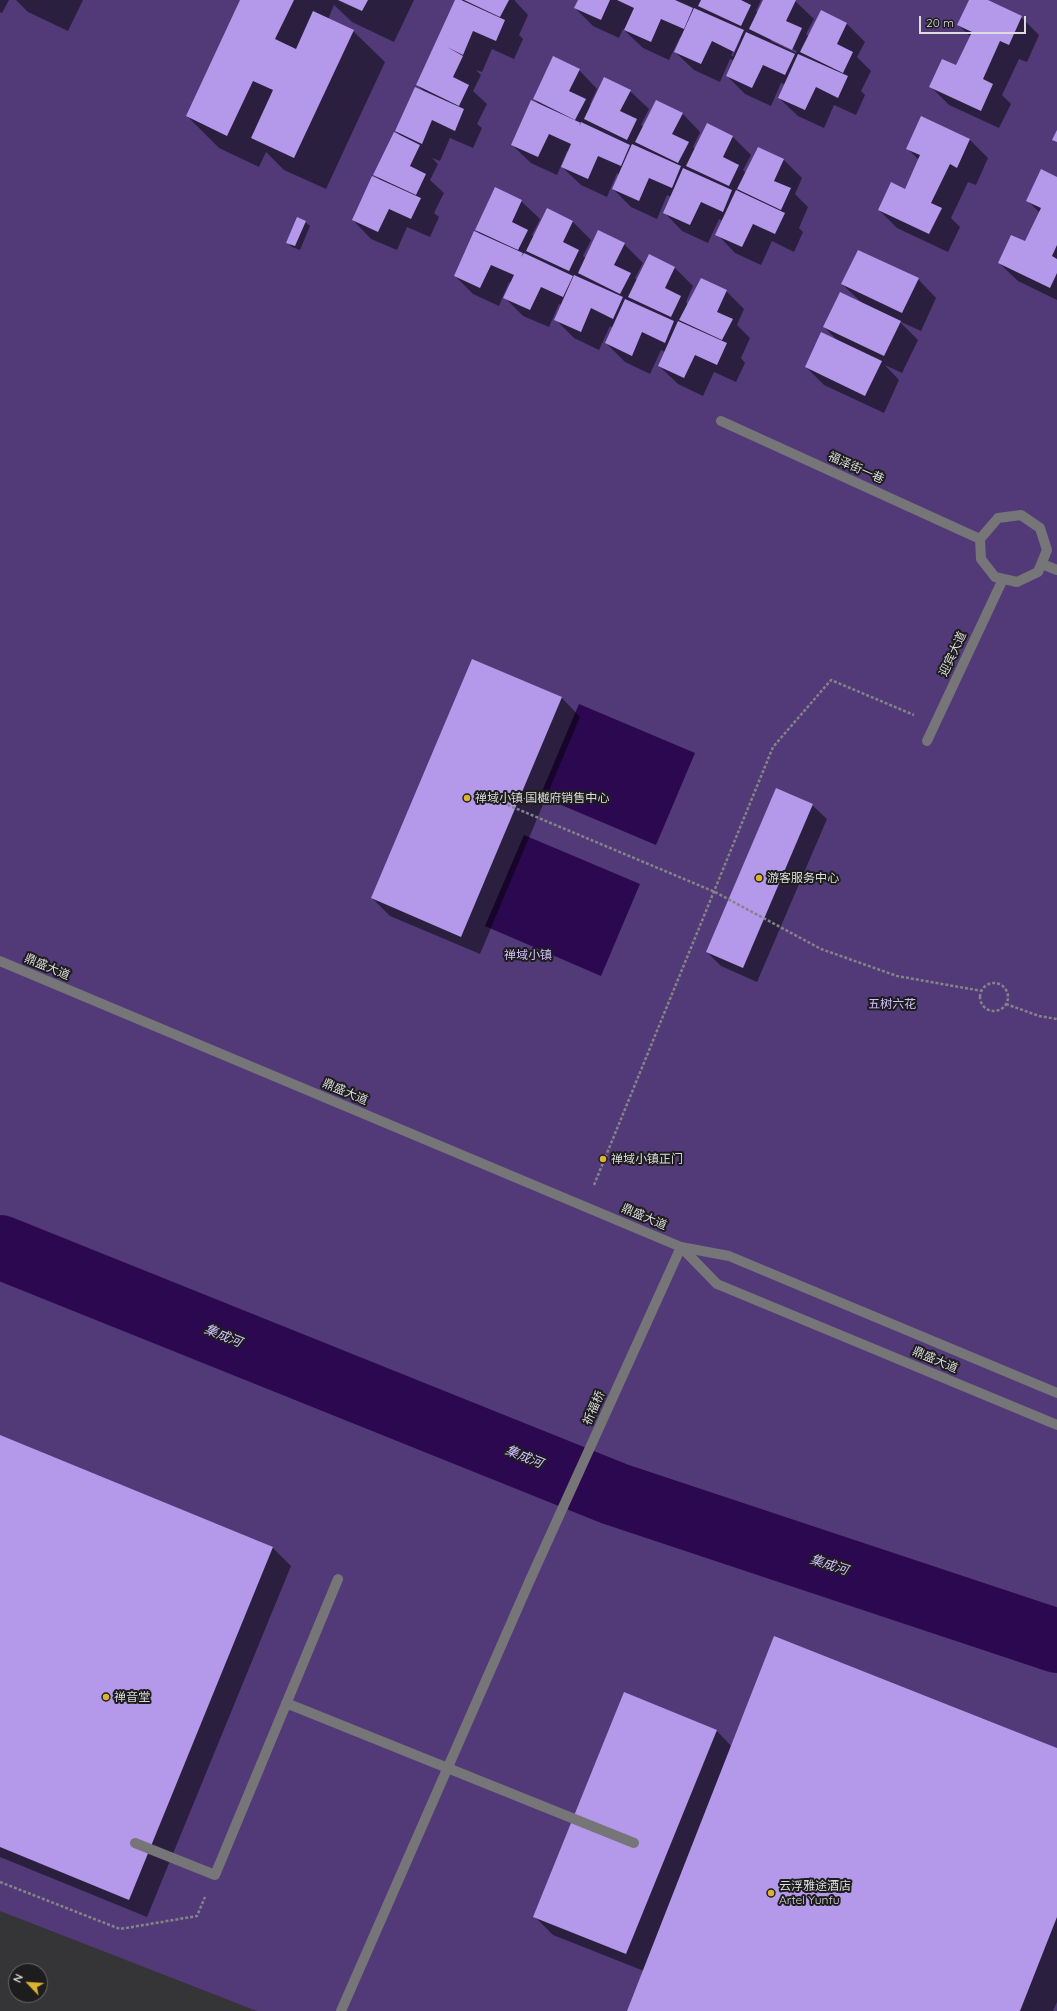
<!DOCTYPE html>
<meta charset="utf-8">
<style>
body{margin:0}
#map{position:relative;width:1057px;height:2011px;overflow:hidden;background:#353537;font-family:Quicksand,sans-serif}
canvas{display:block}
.north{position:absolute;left:8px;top:1963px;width:40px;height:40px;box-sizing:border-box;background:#1d1d1e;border:1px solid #69696a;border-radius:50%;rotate:295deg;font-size:11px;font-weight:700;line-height:16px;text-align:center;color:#dcdbdd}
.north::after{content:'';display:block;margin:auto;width:14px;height:18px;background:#dcb233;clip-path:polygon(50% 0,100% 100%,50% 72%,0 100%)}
.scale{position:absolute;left:919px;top:16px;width:107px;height:18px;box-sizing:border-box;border:2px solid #dcdbdd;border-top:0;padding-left:5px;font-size:12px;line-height:14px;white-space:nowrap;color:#dcdbdd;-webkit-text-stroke:3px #1d1d1e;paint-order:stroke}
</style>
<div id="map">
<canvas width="1057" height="2011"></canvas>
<div class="north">N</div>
<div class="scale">20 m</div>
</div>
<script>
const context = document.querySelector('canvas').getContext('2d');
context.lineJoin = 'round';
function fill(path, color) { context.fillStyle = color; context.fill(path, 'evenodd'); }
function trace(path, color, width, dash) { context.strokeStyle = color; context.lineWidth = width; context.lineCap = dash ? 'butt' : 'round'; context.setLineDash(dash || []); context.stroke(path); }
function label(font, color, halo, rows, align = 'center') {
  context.font = font + ' Quicksand,"Noto Sans SC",sans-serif'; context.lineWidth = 4; context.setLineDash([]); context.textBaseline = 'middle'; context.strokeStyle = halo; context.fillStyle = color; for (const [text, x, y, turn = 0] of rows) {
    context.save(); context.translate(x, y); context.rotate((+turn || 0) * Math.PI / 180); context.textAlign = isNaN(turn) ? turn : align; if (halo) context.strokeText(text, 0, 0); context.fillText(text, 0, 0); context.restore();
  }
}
const green = new Path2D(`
 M 0,0 L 1057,0 L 1057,2011 L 257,2011 L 0,1911 Z`);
const water = new Path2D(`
 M 579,704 L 695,753 L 656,845 L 540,796 Z
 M 524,835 L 640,884 L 601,976 L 485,926 Z`);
const shadow = new Path2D(`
 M 0,0 L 9,0 L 2,13 L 0,12 Z
 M 16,0 L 83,0 L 68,31 L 28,12 Z
 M 241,0 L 414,0 L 394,42 L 352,22 L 334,5 L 328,19 L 353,31 L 385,62 L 326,189 L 284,170 L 266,152 L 259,167 L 219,148 L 187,116 Z
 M 456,0 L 465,3 L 462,0 L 515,0 L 515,1 L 528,15 L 519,35 L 523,39 L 514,59 L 492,49 L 482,72 L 476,70 L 481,75 L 473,91 L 487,104 L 477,124 L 482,128 L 473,148 L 450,138 L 440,161 L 432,158 L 438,164 L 430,180 L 444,193 L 434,213 L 439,217 L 430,237 L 407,227 L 397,250 L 371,239 L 353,220 L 381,181 L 374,174 L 401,136 L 396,131 L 424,91 L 417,85 Z
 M 579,0 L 761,0 L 756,11 L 758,13 L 764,0 L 794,0 L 814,19 L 806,34 L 809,37 L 821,11 L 847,24 L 865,42 L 857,57 L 871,71 L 861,91 L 865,95 L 856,115 L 834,105 L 824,128 L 798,116 L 779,98 L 786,85 L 781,83 L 771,106 L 745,94 L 727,76 L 734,60 L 730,59 L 720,82 L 694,70 L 675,52 L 682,38 L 680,37 L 669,60 L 643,48 L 623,29 L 619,38 L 593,26 L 575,8 ZM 739,38 L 741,38 L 733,56 L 731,56 ZM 771,39 L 797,51 L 796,53 L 771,41 Z
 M 970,0 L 985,0 L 1021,17 L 1039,35 L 1027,62 L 1019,59 L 1002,95 L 1011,104 L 999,128 L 949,105 L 931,87 L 957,67 L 971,37 L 958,25 Z
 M 579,70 L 597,89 L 590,104 L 591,106 L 630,91 L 649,109 L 641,125 L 644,127 L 682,113 L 700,132 L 693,147 L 695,149 L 733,137 L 751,155 L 743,170 L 746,173 L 759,148 L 784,160 L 802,178 L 795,194 L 808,207 L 799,228 L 803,232 L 794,252 L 772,241 L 761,265 L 735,253 L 717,234 L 723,221 L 719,219 L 708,243 L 682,231 L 664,212 L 671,197 L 667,195 L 657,219 L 631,207 L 613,189 L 619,175 L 617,173 L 607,197 L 581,185 L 562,167 L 569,152 L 567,151 L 557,175 L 531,163 L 512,145 L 540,105 L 534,99 Z
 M 921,118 L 970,140 L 988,158 L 976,185 L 968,182 L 951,218 L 960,227 L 948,252 L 897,228 L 879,210 L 905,190 L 919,160 L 907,148 Z
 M 1057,178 L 1057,300 L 1018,281 L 999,263 L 1026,243 L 1040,213 L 1028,201 Z
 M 521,201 L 540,219 L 532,235 L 534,237 L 547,209 L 573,222 L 591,240 L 583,256 L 586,258 L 624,244 L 643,263 L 635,278 L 637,281 L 649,255 L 675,268 L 693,286 L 686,302 L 688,305 L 726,291 L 744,309 L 737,325 L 750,338 L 741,358 L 745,363 L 736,382 L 714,372 L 703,396 L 678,384 L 659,366 L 665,352 L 661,350 L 650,374 L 625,362 L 606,343 L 613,328 L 610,326 L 599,350 L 574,338 L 555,319 L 562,305 L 559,304 L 549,327 L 523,316 L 505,298 L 511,283 L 509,282 L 499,306 L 473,294 L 455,276 L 482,236 L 476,230 Z
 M 305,222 L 310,226 L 300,250 L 292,247 L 287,242 Z
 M 918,279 L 936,298 L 921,331 L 899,321 L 918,340 L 902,373 L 885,365 L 899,380 L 884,413 L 824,385 L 806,367 L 838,341 L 824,327 L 862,303 L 842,284 Z
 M 473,660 L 562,698 L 580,717 L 480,954 L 390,916 L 372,898 Z
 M 812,805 L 827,819 L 757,982 L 721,966 L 707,952 Z
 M 0,1436 L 273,1548 L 291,1566 L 147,1917 L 0,1857 Z
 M 716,1730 L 732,1747 L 1057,1749 L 1057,2002 L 1053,2011 L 628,2011 L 644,1971 L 553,1935 L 534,1916 Z`);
const river = new Path2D(`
 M 0,1247 L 615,1494 L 1057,1641`);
const building = new Path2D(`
 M 240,0 L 294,0 L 275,39 L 296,49 L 313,11 L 354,30 L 294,158 L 251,138 L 273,90 L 253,81 L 227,136 L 186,116 Z
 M 338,0 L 368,0 L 362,11 Z
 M 455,0 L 461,0 L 505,20 L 496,41 L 473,31 L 463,55 L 447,47 L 463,56 L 453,77 L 469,85 L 459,106 L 416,85 Z
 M 464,0 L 509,0 L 500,17 Z
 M 578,0 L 610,0 L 601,20 L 574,8 Z
 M 617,0 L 675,0 L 693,8 L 684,29 L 661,19 L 651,42 L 624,30 L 634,8 Z
 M 701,0 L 741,0 L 751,5 L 741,26 L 698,6 Z
 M 763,0 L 796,0 L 786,21 L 802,28 L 792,50 L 749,29 Z
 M 969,0 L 988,0 L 1022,16 L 1009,45 L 1000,41 L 983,79 L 993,84 L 981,111 L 929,87 L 942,59 L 956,65 L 972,32 L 957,25 Z
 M 694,8 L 744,30 L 734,52 L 712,41 L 701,64 L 674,52 Z
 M 821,10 L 847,23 L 837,44 L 853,52 L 843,73 L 800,52 Z
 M 746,32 L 795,54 L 785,75 L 763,65 L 752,88 L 726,76 Z
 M 798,54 L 848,76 L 838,98 L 816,87 L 805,110 L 778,98 Z
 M 553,56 L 580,69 L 569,91 L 586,99 L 575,120 L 533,99 Z
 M 604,77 L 631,90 L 620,111 L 637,119 L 627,140 L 584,119 Z
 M 415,87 L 464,109 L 455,131 L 432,120 L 422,144 L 395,131 Z
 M 531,100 L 581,123 L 579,126 L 581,122 L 630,145 L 621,166 L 598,156 L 588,179 L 561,167 L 571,144 L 549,134 L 538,157 L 511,145 Z
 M 656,100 L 683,113 L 672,134 L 689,142 L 678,163 L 635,142 Z
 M 921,116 L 970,139 L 957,168 L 950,164 L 931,203 L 942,208 L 929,234 L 878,210 L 891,182 L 905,189 L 920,155 L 906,149 Z
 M 707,123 L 733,136 L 723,157 L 739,165 L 729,186 L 686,166 Z
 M 1057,130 L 1057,142 L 1052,140 Z
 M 394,132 L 420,145 L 410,166 L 426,174 L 416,195 L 373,175 Z
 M 632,144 L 681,166 L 672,188 L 649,178 L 639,201 L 612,189 Z
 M 758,147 L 784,159 L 774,181 L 791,188 L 781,210 L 737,189 Z
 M 683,168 L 732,190 L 723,212 L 701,202 L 690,225 L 663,213 Z
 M 1041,169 L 1057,177 L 1057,245 L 1052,256 L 1057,259 L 1057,273 L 1050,288 L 998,263 L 1011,235 L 1025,241 L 1041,208 L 1026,201 Z
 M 372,176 L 421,198 L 411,219 L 389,209 L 378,232 L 352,220 Z
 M 495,187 L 522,200 L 512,222 L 528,230 L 518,250 L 475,230 Z
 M 736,190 L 785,213 L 775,234 L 753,224 L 742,247 L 715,235 Z
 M 547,208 L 573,221 L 563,242 L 579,250 L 569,271 L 526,251 Z
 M 297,217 L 306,221 L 295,246 L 286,243 Z
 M 598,230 L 625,243 L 614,265 L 631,273 L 620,294 L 578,273 Z
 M 474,231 L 523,253 L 521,257 L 524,253 L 573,276 L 563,297 L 541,287 L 530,310 L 503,298 L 514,275 L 491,265 L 480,288 L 454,276 Z
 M 858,250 L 919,278 L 902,313 L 841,284 Z
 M 649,254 L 675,267 L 665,288 L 681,296 L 671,317 L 628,297 Z
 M 574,275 L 623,297 L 613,319 L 591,308 L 581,332 L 554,320 Z
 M 701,278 L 727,290 L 717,312 L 733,319 L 722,340 L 679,320 Z
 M 840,292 L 901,321 L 884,356 L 823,327 Z
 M 625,299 L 674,321 L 665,343 L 642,332 L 632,356 L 605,343 Z
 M 678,321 L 727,343 L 717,365 L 695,355 L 684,378 L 658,366 Z
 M 821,332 L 882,361 L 865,396 L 805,367 Z
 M 472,659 L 562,697 L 461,937 L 371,898 Z
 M 776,788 L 813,804 L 743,968 L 706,952 Z
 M 0,1435 L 273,1547 L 129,1900 L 0,1847 Z
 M 774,1636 L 1057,1748 L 1057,1917 L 1020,2011 L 627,2011 Z
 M 624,1692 L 717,1730 L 626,1954 L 533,1917 Z`);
const path = new Path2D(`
 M 503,803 L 715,892 L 821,949 L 897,976 L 982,991
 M980 997a14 14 0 1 1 28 0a14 14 0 1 1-28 0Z
 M 1006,1004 L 1039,1016 L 1057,1019
 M 594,1185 L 773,747 L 831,680 L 914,715
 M 0,1882 L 120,1929 L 197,1916 L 205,1897`);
const minor = new Path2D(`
 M 721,421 L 980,539
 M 1021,515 L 1040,528 L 1047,550 L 1038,572 L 1017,582 L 995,577 L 981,559 L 980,539 L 998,518 Z
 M 1042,564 L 1057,570
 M 927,741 L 1003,579
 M 0,961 L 681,1247 L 729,1256 L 1057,1393
 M 681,1247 L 717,1284 L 1057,1425
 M 286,1703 L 634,1843
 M 135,1843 L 215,1875 L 338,1579
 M 341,2011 L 530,1580 L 681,1247`);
const markers = [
 [467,798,4,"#dcb233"],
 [759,878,4,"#dcb233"],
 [603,1159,4,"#dcb233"],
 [106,1697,4,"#dcb233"],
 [771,1893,4,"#dcb233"]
];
const streetNames = [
 ["福泽街一巷",856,468,24],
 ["迎宾大道",953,654,-65],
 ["鼎盛大道",47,967,23],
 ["鼎盛大道",345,1092,23],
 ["鼎盛大道",644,1217,23],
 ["鼎盛大道",935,1360,23],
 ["祈福桥",594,1408,-66]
];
const poiNames = [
 ["禅域小镇·国樾府销售中心",475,798],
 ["游客服务中心",767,878],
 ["禅域小镇正门",611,1159],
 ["禅音堂",114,1697],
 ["云浮雅途酒店",779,1886],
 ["Artel Yunfu",779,1900]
];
const parkNames = [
 ["禅域小镇",528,955],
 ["五树六花",892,1004]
];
const waterNames = [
 ["集成河",223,1336,22],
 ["集成河",524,1457,22],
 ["集成河",829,1565,18]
];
fill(green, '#513a77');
fill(water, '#2c0851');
fill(shadow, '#0007');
trace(river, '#2c0851', 64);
fill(building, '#b498ea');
trace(path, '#848486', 2.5, [3, 2]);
trace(minor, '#767578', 10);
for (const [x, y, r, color] of markers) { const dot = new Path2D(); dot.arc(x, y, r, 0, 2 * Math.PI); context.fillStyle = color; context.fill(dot); trace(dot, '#1d1d1e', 1.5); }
label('12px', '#dcdbdd', '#1d1d1e', streetNames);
label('12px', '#dcdbdd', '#1d1d1e', poiNames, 'left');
label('12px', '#d4c0ff', '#1d1d1e', parkNames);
label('italic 13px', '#d2befd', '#1d1d1e', waterNames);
</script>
